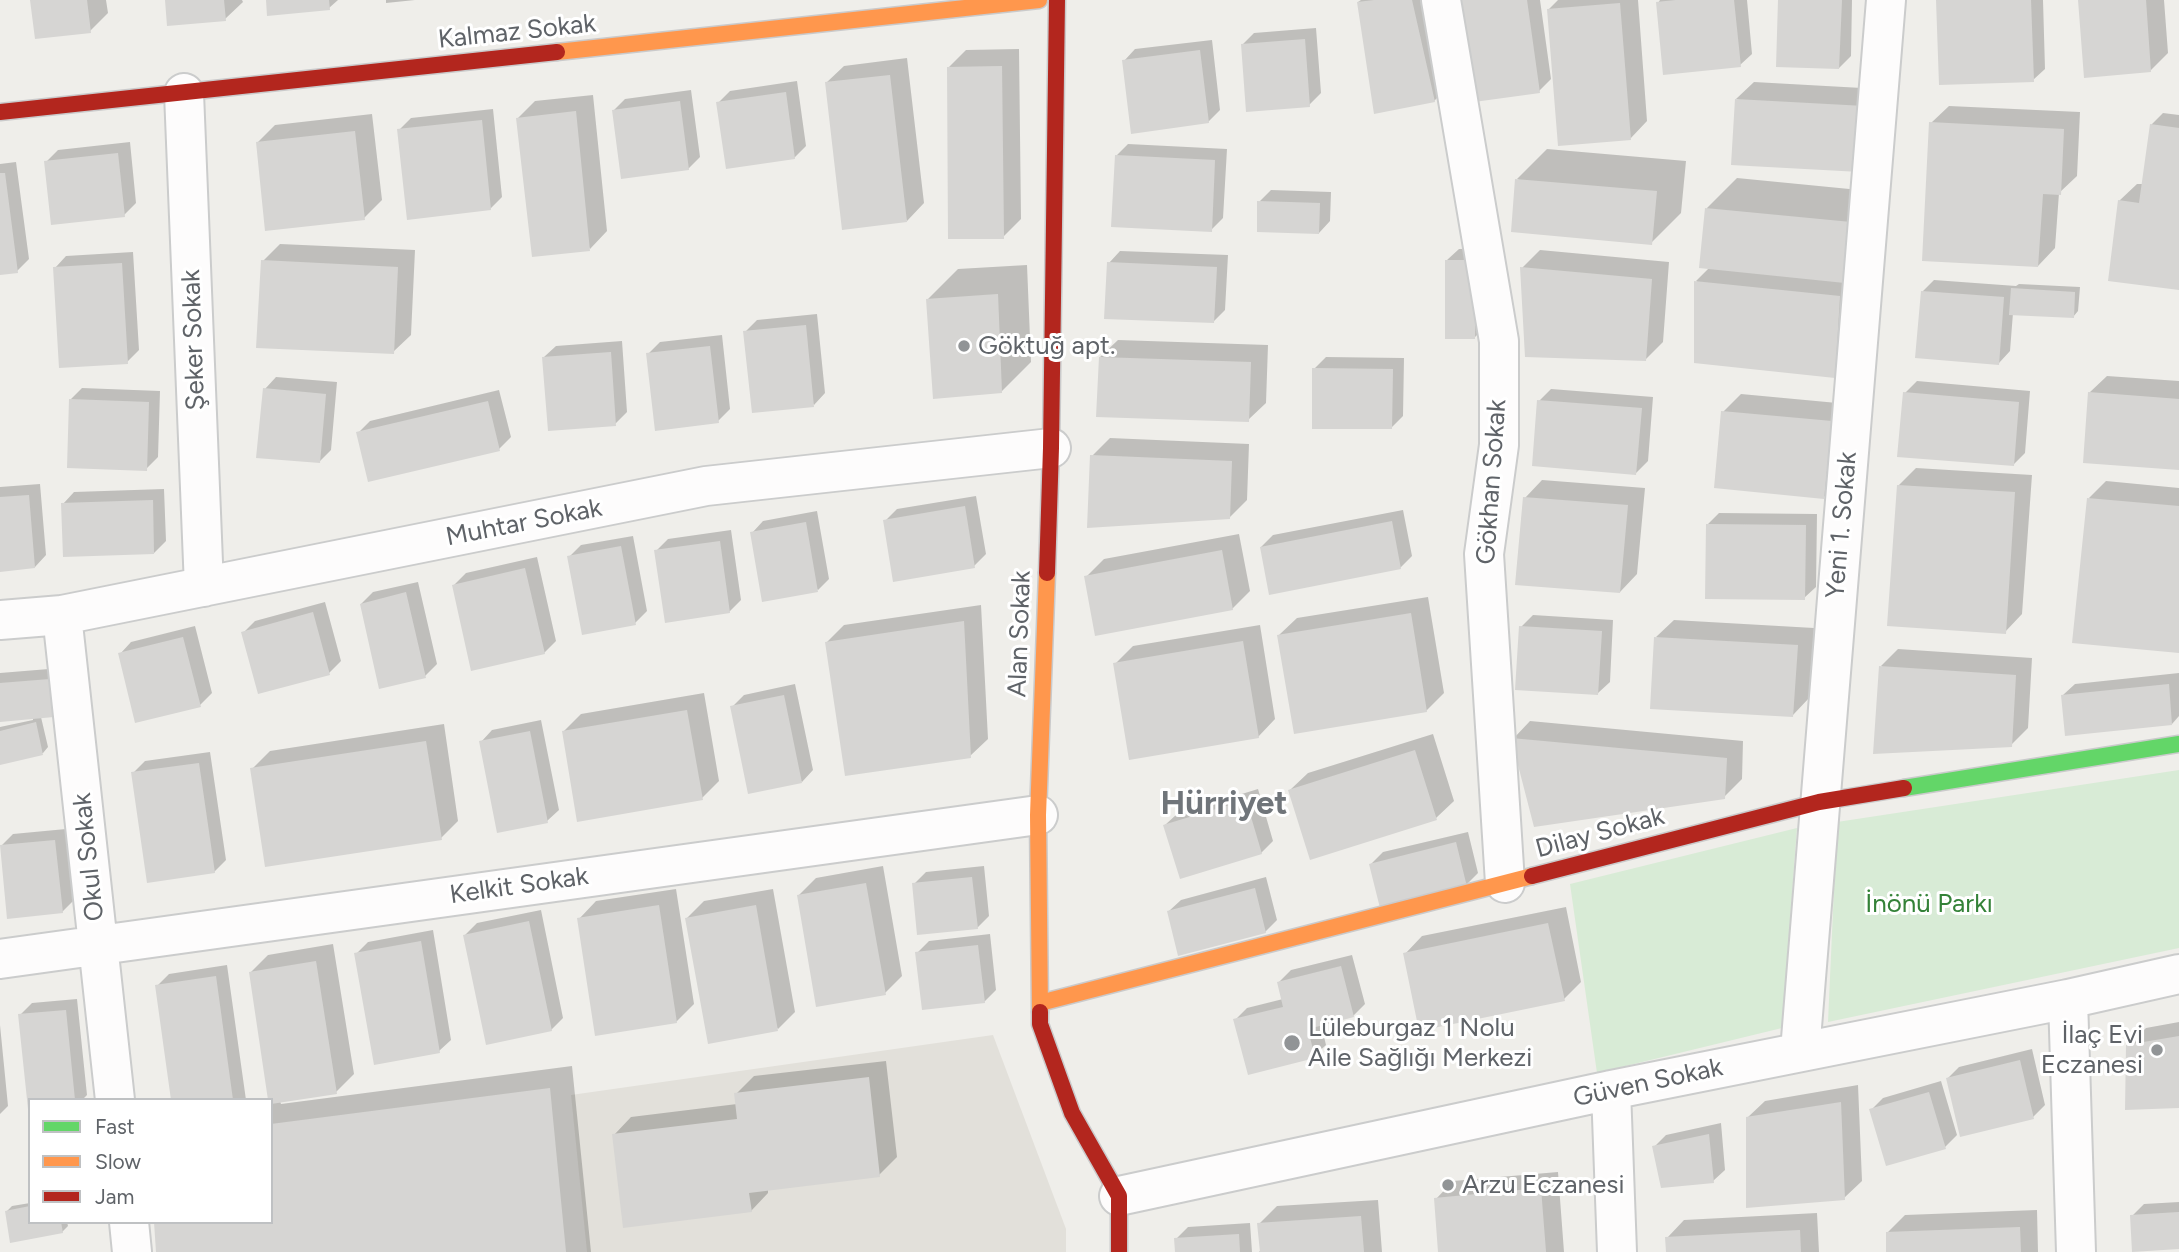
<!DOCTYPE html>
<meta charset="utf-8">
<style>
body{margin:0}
#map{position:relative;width:2179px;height:1252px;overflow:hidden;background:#efeeea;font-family:Figtree,sans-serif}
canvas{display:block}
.legend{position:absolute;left:28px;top:1098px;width:245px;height:126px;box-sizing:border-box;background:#fff;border:2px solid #bfc1c3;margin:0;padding:9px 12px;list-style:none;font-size:21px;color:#5f6368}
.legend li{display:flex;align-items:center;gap:14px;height:35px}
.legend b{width:35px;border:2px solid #bfc1c3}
</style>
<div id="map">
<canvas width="2179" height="1252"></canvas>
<ul class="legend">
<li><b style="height:9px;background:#63d668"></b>Fast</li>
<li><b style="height:9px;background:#ff974d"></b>Slow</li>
<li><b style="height:9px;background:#b3261e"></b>Jam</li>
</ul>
</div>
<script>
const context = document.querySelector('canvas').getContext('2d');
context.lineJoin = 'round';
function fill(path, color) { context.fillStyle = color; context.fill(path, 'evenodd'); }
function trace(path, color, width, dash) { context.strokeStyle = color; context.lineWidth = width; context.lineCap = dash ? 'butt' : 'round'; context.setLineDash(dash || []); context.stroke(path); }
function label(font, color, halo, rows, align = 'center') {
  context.font = font + ' Figtree,sans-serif'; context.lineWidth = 6; context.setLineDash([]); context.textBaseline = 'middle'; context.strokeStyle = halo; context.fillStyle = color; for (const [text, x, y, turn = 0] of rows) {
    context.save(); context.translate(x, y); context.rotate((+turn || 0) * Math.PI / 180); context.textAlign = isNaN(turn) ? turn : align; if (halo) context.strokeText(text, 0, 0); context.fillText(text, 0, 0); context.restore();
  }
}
const education = new Path2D(`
 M 993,1035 L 1066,1229 L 1066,1252 L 587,1252 L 571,1095 Z`);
const green = new Path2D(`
 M 2179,770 L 2179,948 L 1828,1022 L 1837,822 Z
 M 1797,828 L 1782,1028 L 1597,1073 L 1570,884 Z`);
const shadow = new Path2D(`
 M 32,0 L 106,0 L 108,13 L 90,31 Z
 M 167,0 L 242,0 L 243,2 L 225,19 Z
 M 267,0 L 338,0 L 329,8 Z
 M 386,0 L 415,0 L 386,3 Z
 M 1361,0 L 1426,0 L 1446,89 L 1434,101 L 1358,2 Z
 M 1462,0 L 1540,0 L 1551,79 L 1539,91 Z
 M 1558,0 L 1638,0 L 1647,121 L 1630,139 L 1549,9 Z
 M 1660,0 L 1747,0 L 1752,54 L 1740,65 L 1658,3 Z
 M 1780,0 L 1852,0 L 1851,56 L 1839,68 Z
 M 1938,0 L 2043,0 L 2045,69 L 2033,80 Z
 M 2080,0 L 2164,0 L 2168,53 L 2150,71 Z
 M 1316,28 L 1321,93 L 1309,105 L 1242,45 L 1254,33 Z
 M 1212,40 L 1220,110 L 1208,122 L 1124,61 L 1135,49 Z
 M 1019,49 L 1021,219 L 1003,237 L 949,67 L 966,50 Z
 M 907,58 L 924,203 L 907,221 L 826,83 L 844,66 Z
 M 797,81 L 806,146 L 794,158 L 718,103 L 730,91 Z
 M 1754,82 L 1880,89 L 1876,153 L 1736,99 Z
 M 691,90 L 700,157 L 688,169 L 613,111 L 625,99 Z
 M 593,95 L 607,231 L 590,249 L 518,118 L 535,101 Z
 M 1949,106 L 2080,112 L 2077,176 L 2059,193 L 2055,248 L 2038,266 L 1931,123 Z
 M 493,109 L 502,197 L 490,209 L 399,130 L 411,118 Z
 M 2163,113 L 2179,115 L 2179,288 L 2119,201 L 2137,184 L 2143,184 L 2151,125 Z
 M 372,114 L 382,200 L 364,218 L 257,143 L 275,125 Z
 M 130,142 L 136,203 L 124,215 L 46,162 L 58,150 Z
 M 1128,144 L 1227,149 L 1223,218 L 1211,230 L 1116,156 Z
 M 1547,149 L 1686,161 L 1681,213 L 1651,243 L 1517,179 Z
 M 16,162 L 29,259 L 17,271 L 0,273 L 0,164 Z
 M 1737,178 L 1880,192 L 1852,359 L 1835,376 L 1696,281 L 1709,268 L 1707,208 Z
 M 1271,190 L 1331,192 L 1330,221 L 1319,233 L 1259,202 Z
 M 280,244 L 415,250 L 411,335 L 393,352 L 263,261 Z
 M 1487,248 L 1487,325 L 1475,337 L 1447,260 L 1459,249 Z
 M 1540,250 L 1669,262 L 1663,342 L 1646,359 L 1522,268 Z
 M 1120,251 L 1228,255 L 1225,310 L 1213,322 L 1109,263 Z
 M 133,252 L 139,350 L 127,362 L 55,268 L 66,256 Z
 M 1027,265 L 1031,362 L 1001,392 L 928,299 L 958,269 Z
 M 1934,280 L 2016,286 L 2019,284 L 2080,287 L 2078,311 L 2073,317 L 2013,313 L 2010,351 L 1999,363 L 1922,292 Z
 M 817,314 L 825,393 L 814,405 L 745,332 L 757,320 Z
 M 722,335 L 730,409 L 718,421 L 648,354 L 660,342 Z
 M 1118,340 L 1268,345 L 1266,403 L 1248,420 L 1100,357 Z
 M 622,341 L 627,412 L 615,424 L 544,357 L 556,346 Z
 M 1326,357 L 1404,358 L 1403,416 L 1391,428 L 1314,369 Z
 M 2107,376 L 2179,381 L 2179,468 L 2089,393 Z
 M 276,377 L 337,382 L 331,450 L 319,462 L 265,389 Z
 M 1917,381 L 2030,391 L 2025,453 L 2013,465 L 1905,393 Z
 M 82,388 L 160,391 L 158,457 L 146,469 L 70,400 Z
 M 1551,389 L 1653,397 L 1648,461 L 1636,473 L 1539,401 Z
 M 499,390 L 511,437 L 499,449 L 358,433 L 370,421 Z
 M 1741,394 L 1848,404 L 1841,479 L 1824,497 L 1723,412 Z
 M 1110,438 L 1249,444 L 1247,500 L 1229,518 L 1092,456 Z
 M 1916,468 L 2032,475 L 2022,614 L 2005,632 L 1898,486 Z
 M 1542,480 L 1645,488 L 1637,574 L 1620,592 L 1525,498 Z
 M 2106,481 L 2179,488 L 2179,651 L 2089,498 Z
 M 40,484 L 46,555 L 35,567 L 0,570 L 0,487 Z
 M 164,489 L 166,541 L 154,553 L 63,504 L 74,492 Z
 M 976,496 L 986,554 L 974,566 L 885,521 L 897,509 Z
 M 1403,510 L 1412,556 L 1400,568 L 1261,547 L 1273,535 Z
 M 817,511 L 829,579 L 818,590 L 752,533 L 763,521 Z
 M 1719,513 L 1817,514 L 1816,587 L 1804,598 L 1707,525 Z
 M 731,530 L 741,600 L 729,612 L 656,551 L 668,539 Z
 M 1239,534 L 1250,591 L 1232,609 L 1086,577 L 1104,559 Z
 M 633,536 L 647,611 L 635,623 L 569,557 L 581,545 Z
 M 537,557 L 556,641 L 544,653 L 454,585 L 466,573 Z
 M 418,582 L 437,664 L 425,676 L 361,604 L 373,592 Z
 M 1428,597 L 1444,693 L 1426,711 L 1279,635 L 1297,618 Z
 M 325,602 L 341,661 L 329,673 L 243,633 L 255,621 Z
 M 981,605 L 988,739 L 970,756 L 827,642 L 844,625 Z
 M 1533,615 L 1613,620 L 1610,682 L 1598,693 L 1521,627 Z
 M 1674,620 L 1814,628 L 1810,697 L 1793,715 L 1656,637 Z
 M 1260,625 L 1275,719 L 1258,737 L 1115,664 L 1133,646 Z
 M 195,626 L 212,693 L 200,705 L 120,654 L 131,642 Z
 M 1898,649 L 2032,658 L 2028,728 L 2011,745 L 1881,666 Z
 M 61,668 L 41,717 L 48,747 L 43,753 L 0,763 L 0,727 L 33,720 L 33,717 L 0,720 L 0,673 Z
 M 2179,673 L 2179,716 L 2172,724 L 2063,695 L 2075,684 Z
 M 795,684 L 813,770 L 802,782 L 732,707 L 744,695 Z
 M 704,693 L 719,781 L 702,798 L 563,732 L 581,714 Z
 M 541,720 L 559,810 L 547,821 L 481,742 L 492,730 Z
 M 1530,721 L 1743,741 L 1742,779 L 1724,797 L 1513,739 Z
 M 444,724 L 458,821 L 441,838 L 252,769 L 270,751 Z
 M 1433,734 L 1454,801 L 1436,818 L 1290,790 L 1308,773 Z
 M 210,752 L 226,860 L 214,872 L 133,773 L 145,761 Z
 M 1258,789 L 1273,841 L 1261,853 L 1165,825 L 1177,814 Z
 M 66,829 L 74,900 L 62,912 L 1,846 L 13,834 Z
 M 1468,832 L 1478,873 L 1466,885 L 1371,864 L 1383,852 Z
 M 883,866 L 902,976 L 885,993 L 799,895 L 816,878 Z
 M 984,866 L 989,916 L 977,928 L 914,884 L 926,872 Z
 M 1266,877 L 1277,920 L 1265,932 L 1169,911 L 1181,900 Z
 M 676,889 L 694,1004 L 676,1022 L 579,919 L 596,901 Z
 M 773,889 L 795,1012 L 778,1029 L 687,918 L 704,901 Z
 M 1566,907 L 1581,982 L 1564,999 L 1405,954 L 1422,936 Z
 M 541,910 L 563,1018 L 551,1030 L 465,935 L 477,923 Z
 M 433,930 L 451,1040 L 439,1051 L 356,954 L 368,942 Z
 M 990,934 L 996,990 L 984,1002 L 917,953 L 929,941 Z
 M 333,944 L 354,1074 L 336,1092 L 280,1101 L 281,1104 L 572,1066 L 591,1252 L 158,1252 L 271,1222 L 271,1100 L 251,972 L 268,955 Z
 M 1352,955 L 1365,1004 L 1353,1016 L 1321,1024 L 1326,1045 L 1314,1056 L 1235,1020 L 1247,1008 L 1283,999 L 1279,982 L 1291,970 Z
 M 227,965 L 246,1100 L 173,1100 L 157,986 L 169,974 Z
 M 77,999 L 87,1095 L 82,1100 L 30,1100 L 30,1110 L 20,1015 L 32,1003 Z
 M 2179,1022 L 2179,1106 L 2128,1046 L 2146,1028 Z
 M 0,1025 L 8,1106 L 0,1114 Z
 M 2032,1049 L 2045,1105 L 2033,1117 L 1947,1079 L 1959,1067 Z
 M 886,1061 L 897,1157 L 879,1175 L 768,1189 L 768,1193 L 751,1211 L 614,1135 L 631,1117 L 737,1104 L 736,1094 L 754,1076 Z
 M 1941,1081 L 1957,1135 L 1945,1147 L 1871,1110 L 1883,1098 Z
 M 1858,1085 L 1862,1181 L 1844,1198 L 1747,1118 L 1765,1101 Z
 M 1721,1123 L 1725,1170 L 1713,1181 L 1654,1147 L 1666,1135 Z
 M 1558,1172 L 1564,1252 L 1440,1252 L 1436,1199 L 1453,1181 Z
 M 1378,1200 L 1382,1252 L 1259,1252 L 1261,1250 L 1259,1224 L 1277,1206 Z
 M 2179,1202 L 2179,1247 L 2132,1216 L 2144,1204 Z
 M 30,1203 L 30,1222 L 67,1222 L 68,1226 L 62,1232 L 12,1241 L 7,1211 L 12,1206 Z
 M 2037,1210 L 2038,1252 L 1888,1252 L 1887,1233 L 1905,1215 Z
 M 1817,1213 L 1819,1252 L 1667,1252 L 1667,1238 L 1684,1220 Z
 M 1250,1223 L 1252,1252 L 1177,1252 L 1176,1239 L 1188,1227 Z`);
const building = new Path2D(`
 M 30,0 L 87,0 L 91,33 L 35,39 Z
 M 165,0 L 224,0 L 226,21 L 167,26 Z
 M 266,0 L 329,0 L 330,10 L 267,16 Z
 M 1374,0 L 1412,0 L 1435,102 L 1374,114 L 1357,2 Z
 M 1460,0 L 1527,0 L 1540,93 L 1474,102 Z
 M 1676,0 L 1734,0 L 1741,67 L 1663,75 L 1656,2 Z
 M 1778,0 L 1842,0 L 1839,69 L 1776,67 Z
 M 1936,0 L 2031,0 L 2034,82 L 1939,85 Z
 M 2078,0 L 2146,0 L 2151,72 L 2084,78 Z
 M 1620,3 L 1631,140 L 1558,146 L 1547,9 Z
 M 1305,39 L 1310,107 L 1246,112 L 1241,44 Z
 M 1200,50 L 1209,123 L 1131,134 L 1122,60 Z
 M 1002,66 L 1004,239 L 948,239 L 947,67 Z
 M 890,75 L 907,222 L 842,230 L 825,82 Z
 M 786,92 L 795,159 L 726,169 L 716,102 Z
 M 1735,99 L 1864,106 L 1860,172 L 1731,165 Z
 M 680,101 L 689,170 L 621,179 L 612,110 Z
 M 576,111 L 590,251 L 532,257 L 516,118 Z
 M 482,120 L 491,210 L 407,220 L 397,129 Z
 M 1929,122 L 2064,129 L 2061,195 L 2043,194 L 2038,267 L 1922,261 Z
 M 2150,124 L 2179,128 L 2179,290 L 2108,281 L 2118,200 L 2139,203 Z
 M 355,131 L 365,220 L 265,231 L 256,142 Z
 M 118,153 L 125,217 L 51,225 L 44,161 Z
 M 1115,155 L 1215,160 L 1212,232 L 1111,227 Z
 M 0,173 L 5,173 L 18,273 L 0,275 Z
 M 1515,179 L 1657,191 L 1652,245 L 1511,232 Z
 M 1257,201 L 1320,203 L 1319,234 L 1257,232 Z
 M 1705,208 L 1851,222 L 1845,283 L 1699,268 Z
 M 261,260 L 398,267 L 394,354 L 256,348 Z
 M 1445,260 L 1476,260 L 1475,339 L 1445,339 Z
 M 1107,262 L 1217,267 L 1214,323 L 1104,319 Z
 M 122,263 L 128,364 L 59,368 L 53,267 Z
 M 1520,267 L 1652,279 L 1646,361 L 1525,357 Z
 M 1694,281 L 1840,296 L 1835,378 L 1694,363 Z
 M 2011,288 L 2075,292 L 2074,318 L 2009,315 Z
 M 1921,291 L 2004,297 L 1999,365 L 1915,358 Z
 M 998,294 L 1002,393 L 933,399 L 926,299 Z
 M 806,325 L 814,407 L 752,413 L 743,331 Z
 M 710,346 L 719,423 L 655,431 L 646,353 Z
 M 611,352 L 616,426 L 548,431 L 542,357 Z
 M 1099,357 L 1251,362 L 1249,422 L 1096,417 Z
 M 1312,368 L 1393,369 L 1392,429 L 1312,429 Z
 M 263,388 L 326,394 L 320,463 L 256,458 Z
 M 1903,392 L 2019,402 L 2014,466 L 1897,457 Z
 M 2088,392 L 2179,399 L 2179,470 L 2083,463 Z
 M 69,399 L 149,402 L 147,471 L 67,468 Z
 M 1537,400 L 1642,408 L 1636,475 L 1532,466 Z
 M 488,401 L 500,451 L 368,482 L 356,432 Z
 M 1721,411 L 1832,421 L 1824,499 L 1714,488 Z
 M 1090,455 L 1232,461 L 1230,519 L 1087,528 Z
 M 1897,485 L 2015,492 L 2006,634 L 1887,626 Z
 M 29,495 L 35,568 L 0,572 L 0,497 Z
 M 1523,497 L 1628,505 L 1620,593 L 1515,585 Z
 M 2087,498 L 2179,506 L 2179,653 L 2072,643 Z
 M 153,500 L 154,554 L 63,557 L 61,503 Z
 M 965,506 L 975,568 L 893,582 L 883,520 Z
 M 1392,521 L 1401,569 L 1269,595 L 1260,547 Z
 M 806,522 L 818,592 L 762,602 L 750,532 Z
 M 1706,524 L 1806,525 L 1805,600 L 1705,599 Z
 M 720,541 L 730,613 L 665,623 L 654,550 Z
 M 621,546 L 636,625 L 582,635 L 567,556 Z
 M 1222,550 L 1233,610 L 1095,636 L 1084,576 Z
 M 525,568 L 545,654 L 471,671 L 452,585 Z
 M 406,592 L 426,678 L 379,689 L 360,604 Z
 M 313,612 L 330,675 L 258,694 L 241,632 Z
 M 1411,613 L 1427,712 L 1294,734 L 1277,635 Z
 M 964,621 L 971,758 L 845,776 L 825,642 Z
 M 1519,626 L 1602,631 L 1598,695 L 1515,690 Z
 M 183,637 L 201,707 L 135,723 L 118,653 Z
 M 1654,637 L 1798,645 L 1793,717 L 1650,709 Z
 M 1243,641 L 1259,738 L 1129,760 L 1113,663 Z
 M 1879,666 L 2016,675 L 2012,747 L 1873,754 Z
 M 50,679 L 54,717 L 0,722 L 0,683 Z
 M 2169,684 L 2172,725 L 2065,736 L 2061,695 Z
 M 784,695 L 802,783 L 748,794 L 730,706 Z
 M 687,710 L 703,800 L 577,822 L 562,731 Z
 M 36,722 L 43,755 L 0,765 L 0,731 Z
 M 530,731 L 548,823 L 497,833 L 479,741 Z
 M 1511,738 L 1727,758 L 1725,799 L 1534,827 Z
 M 426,741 L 442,840 L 265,867 L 250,768 Z
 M 1415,750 L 1437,820 L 1310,860 L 1288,790 Z
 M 199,763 L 215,873 L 147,883 L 131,772 Z
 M 1246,800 L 1262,854 L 1180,879 L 1163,825 Z
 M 55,840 L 63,913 L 7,919 L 0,845 Z
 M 1456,842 L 1467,887 L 1380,908 L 1369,864 Z
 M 972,877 L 978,929 L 917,935 L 912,883 Z
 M 866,883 L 886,995 L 816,1007 L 797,895 Z
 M 1255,888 L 1266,933 L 1178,956 L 1167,911 Z
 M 659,905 L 677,1023 L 595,1036 L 577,918 Z
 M 756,905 L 778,1031 L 708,1044 L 685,918 Z
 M 529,921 L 552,1031 L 486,1045 L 463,935 Z
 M 1548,923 L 1565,1001 L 1419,1031 L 1403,953 Z
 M 421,941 L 440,1053 L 374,1065 L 354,953 Z
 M 978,945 L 985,1003 L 922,1010 L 915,952 Z
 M 316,961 L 337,1094 L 271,1104 L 271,1100 L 268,1100 L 249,972 Z
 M 1341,966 L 1354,1017 L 1308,1029 L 1315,1058 L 1248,1075 L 1233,1019 L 1283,1007 L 1277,982 Z
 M 216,976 L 233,1100 L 171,1100 L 155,985 Z
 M 66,1010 L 75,1100 L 30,1100 L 30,1109 L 28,1109 L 18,1014 Z
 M 2179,1036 L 2179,1108 L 2125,1110 L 2126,1045 Z
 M 2020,1060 L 2034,1119 L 1960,1137 L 1946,1078 Z
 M 869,1077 L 880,1177 L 749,1193 L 752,1212 L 623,1228 L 612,1134 L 737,1119 L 734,1093 Z
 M 550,1088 L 566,1252 L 156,1252 L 154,1222 L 271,1222 L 271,1124 Z
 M 1929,1092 L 1946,1149 L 1886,1166 L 1869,1109 Z
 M 1841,1102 L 1845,1200 L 1746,1208 L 1746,1117 Z
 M 1709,1134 L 1714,1183 L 1661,1188 L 1652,1146 Z
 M 1541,1188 L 1546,1252 L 1438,1252 L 1434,1198 Z
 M 30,1206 L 30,1222 L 61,1222 L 63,1233 L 10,1243 L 5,1211 Z
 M 2179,1212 L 2179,1249 L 2132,1252 L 2130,1215 Z
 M 1361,1216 L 1364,1252 L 1260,1252 L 1257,1223 Z
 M 2020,1227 L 2021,1252 L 1886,1252 L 1886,1232 Z
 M 1800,1230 L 1801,1252 L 1666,1252 L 1665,1237 Z
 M 1239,1234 L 1240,1252 L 1175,1252 L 1174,1238 Z`);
const street = new Path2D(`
 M 1441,0 L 1499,341 L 1499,445 L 1484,554 L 1505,883
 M 184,93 L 204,587
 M 62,615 L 115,1100
 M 0,620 L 62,615 L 706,486 L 1051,448
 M 0,959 L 1038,815
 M 2068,999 L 2076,1252
 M 1800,1051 L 1886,0
 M 1611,1090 L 1617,1252
 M 1119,1196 L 1611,1090 L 2068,999 L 2179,974
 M 129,1222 L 132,1252`);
const fast = new Path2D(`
 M 1904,788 L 2179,744`);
const slow = new Path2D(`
 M 557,52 L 1039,0
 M 1040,1003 L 1532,876
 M 1040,1012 L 1038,815 L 1047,573`);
const jam = new Path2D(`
 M 0,112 L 557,52
 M 1047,573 L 1051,448 L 1057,0
 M 1532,876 L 1819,802 L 1904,788
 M 1040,1012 L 1040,1024 L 1072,1113 L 1119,1196 L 1119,1252`);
const markers = [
 [964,346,7,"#919496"],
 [1292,1043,9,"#919496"],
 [2157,1050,7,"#919496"],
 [1448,1185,7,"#919496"]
];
const streetNames = [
 ["Kalmaz Sokak",517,32,-6],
 ["Şeker Sokak",194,340,-92],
 ["Gökhan Sokak",1492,482,-86],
 ["Muhtar Sokak",524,523,-11],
 ["Yeni 1. Sokak",1842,525,-85],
 ["Alan Sokak",1020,634,-88],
 ["Dilay Sokak",1600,833,-15],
 ["Okul Sokak",89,857,-96],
 ["Kelkit Sokak",519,886,-8],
 ["Güven Sokak",1648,1083,-12]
];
const poiNames = [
 ["Göktuğ apt.",978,346],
 ["Lüleburgaz 1 Nolu",1308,1028],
 ["Aile Sağlığı Merkezi",1308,1058],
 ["İlaç Evi",2143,1035,"right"],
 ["Eczanesi",2143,1065,"right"],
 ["Arzu Eczanesi",1462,1185]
];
const parkNames = [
 ["İnönü Parkı",1929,904]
];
const districtNames = [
 ["Hürriyet",1224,804]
];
fill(education, '#e2e0da');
fill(green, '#d8ebd6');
fill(shadow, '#0003');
fill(building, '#d6d5d3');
trace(street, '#cbcccc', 42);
trace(fast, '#cacacb', 19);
trace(slow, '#cacacb', 19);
trace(jam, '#cacacb', 19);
trace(street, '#fdfcfc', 38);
trace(fast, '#63d668', 16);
trace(slow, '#ff974d', 16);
trace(jam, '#b3261e', 16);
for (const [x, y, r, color] of markers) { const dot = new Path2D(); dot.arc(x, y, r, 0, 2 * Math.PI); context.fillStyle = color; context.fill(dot); trace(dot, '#fff', 2.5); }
label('26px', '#5f6368', '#fff', streetNames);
label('26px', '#5f6368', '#fff', poiNames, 'left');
label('26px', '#348238', '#fff', parkNames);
label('bold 33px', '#70757a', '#fff', districtNames);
</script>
